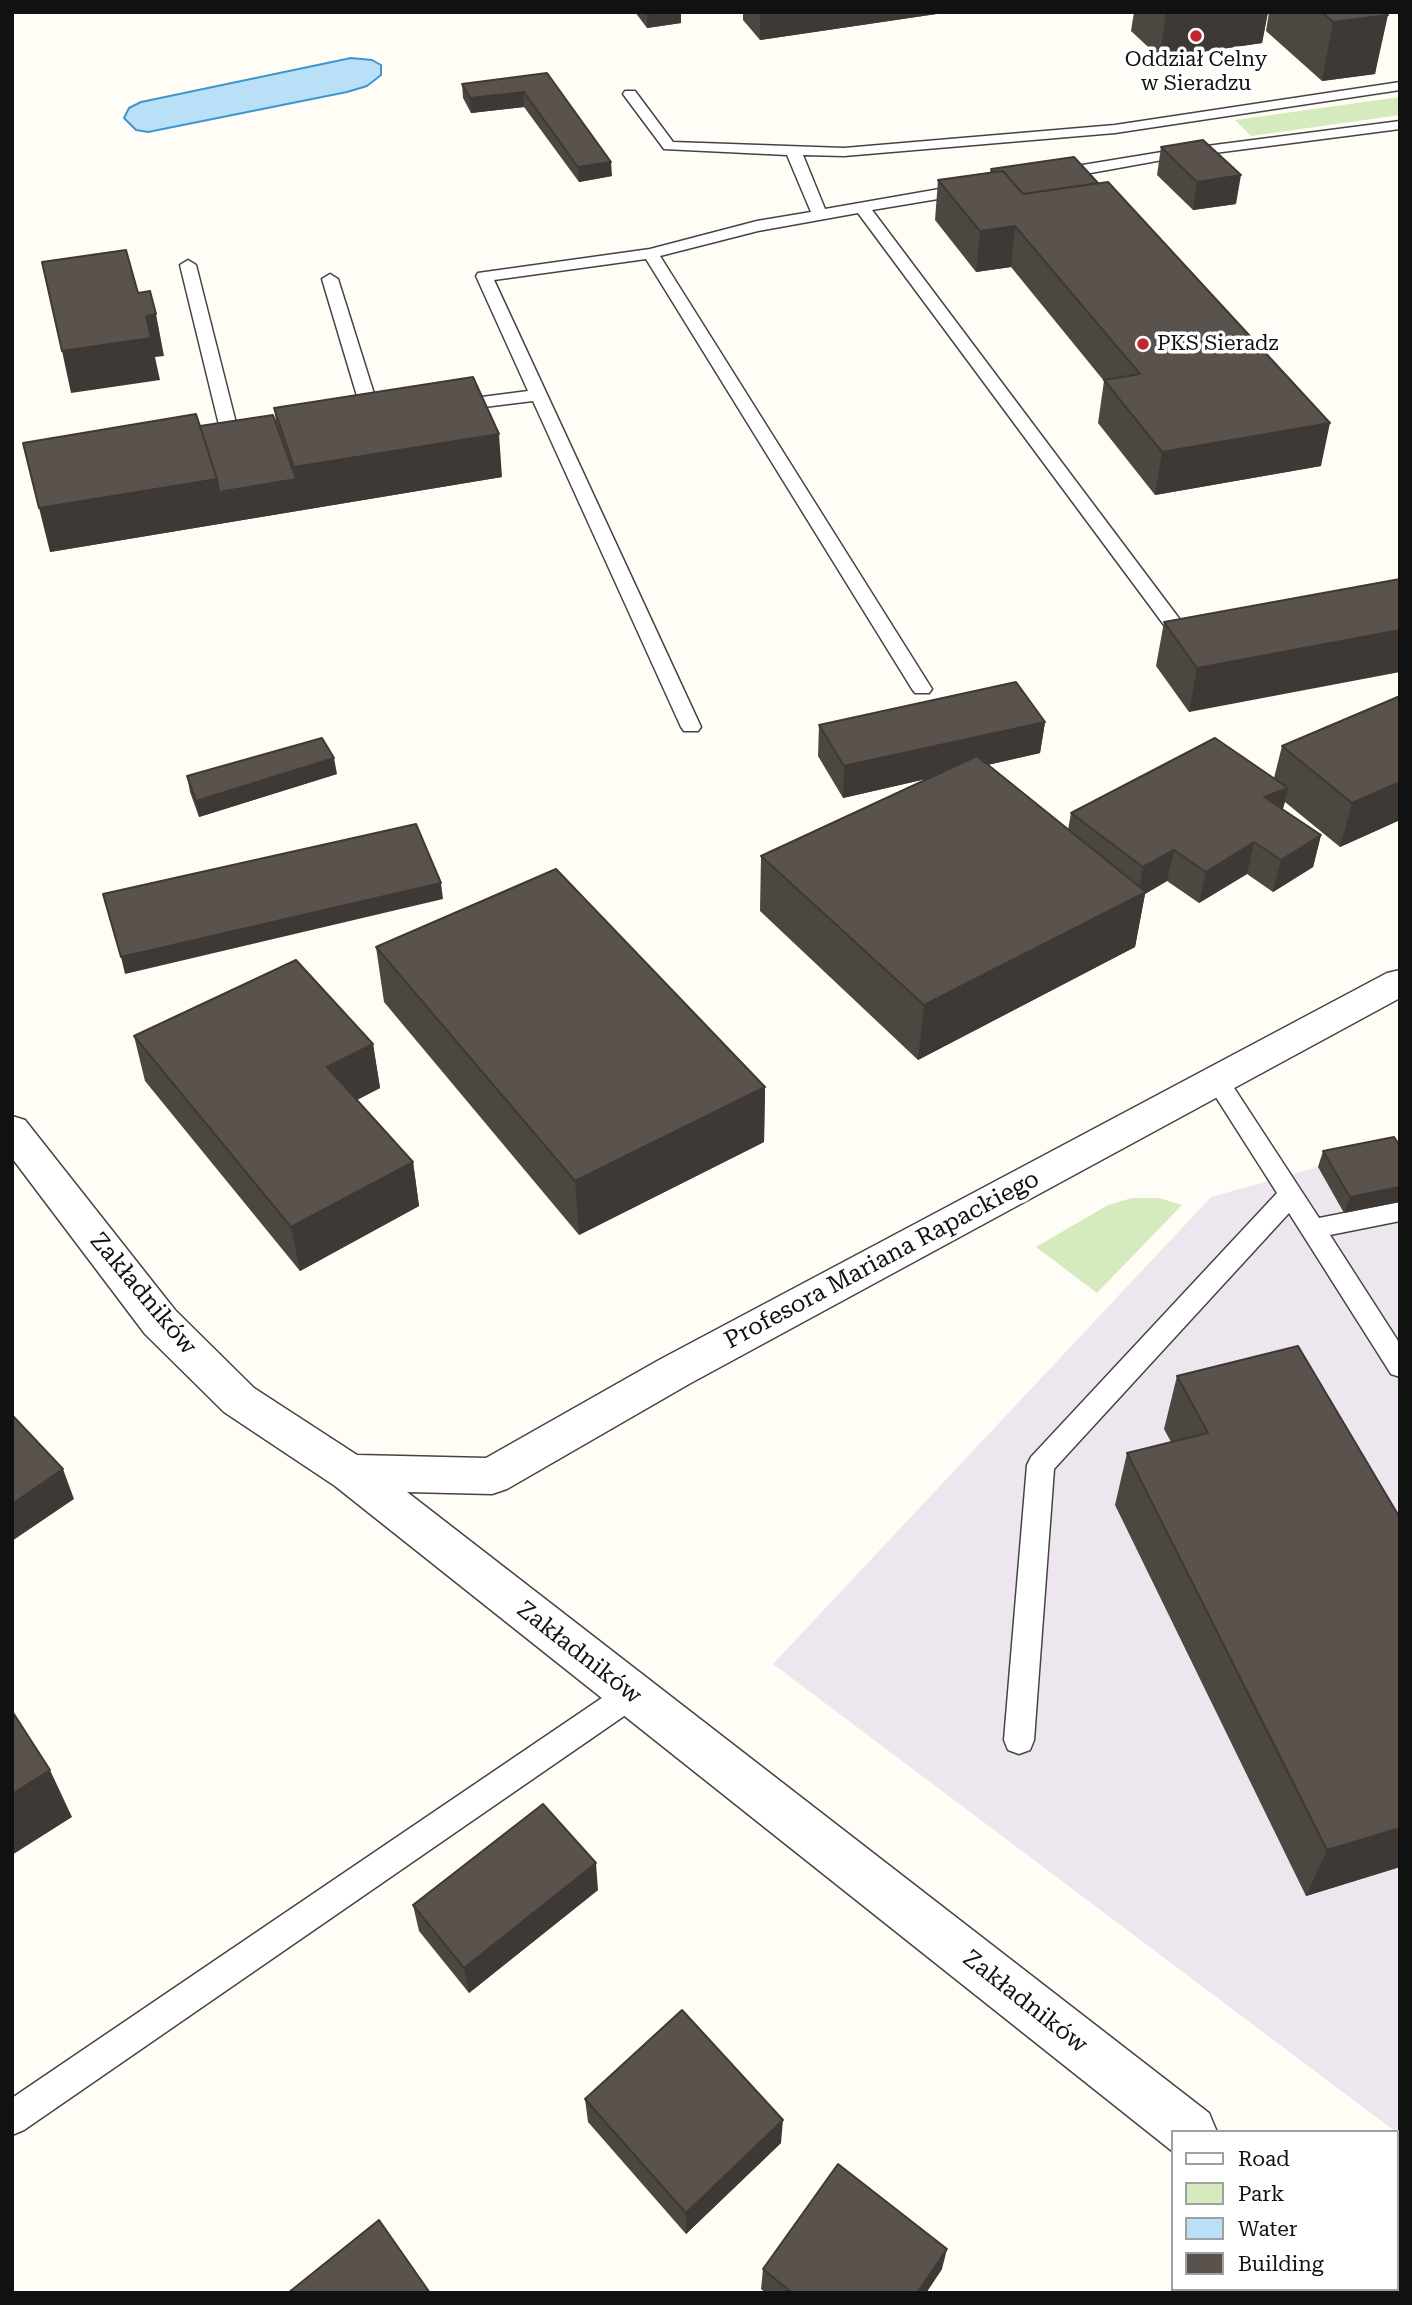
<!DOCTYPE html>
<meta charset="utf-8">
<style>
body{margin:0}
#map{position:relative;width:1412px;height:2305px;overflow:hidden;background:#fffdf5;font-family:"Roboto Serif",serif}
canvas{display:block}
.frame{position:absolute;inset:0;border:14px solid #111;pointer-events:none}
.legend{position:absolute;left:1171px;top:2130px;width:228px;height:161px;box-sizing:border-box;background:#fff;border:2px solid #a0a0a0;margin:0;padding:9px 12px;list-style:none;font-size:21px;color:#111}
.legend li{display:flex;align-items:center;gap:14px;height:35px}
.legend b{width:35px;border:2px solid #a0a0a0}
</style>
<div id="map">
<canvas width="1412" height="2305"></canvas>
<div class="frame"></div>
<ul class="legend">
<li><b style="height:9px;background:#fff"></b>Road</li>
<li><b style="height:19px;background:#d5ebbd"></b>Park</li>
<li><b style="height:19px;background:#b9e0f7"></b>Water</li>
<li><b style="height:19px;background:#5a524d"></b>Building</li>
</ul>
</div>
<script>
const context = document.querySelector('canvas').getContext('2d');
context.lineJoin = 'round';
function fill(path, color) { context.fillStyle = color; context.fill(path, 'evenodd'); }
function trace(path, color, width, dash) { context.strokeStyle = color; context.lineWidth = width; context.lineCap = dash ? 'butt' : 'round'; context.setLineDash(dash || []); context.stroke(path); }
function label(font, color, halo, rows, align = 'center') {
  context.font = font + ' "Roboto Serif",serif'; context.lineWidth = 7; context.setLineDash([]); context.textBaseline = 'middle'; context.strokeStyle = halo; context.fillStyle = color; for (const [text, x, y, turn = 0] of rows) {
    context.save(); context.translate(x, y); context.rotate((+turn || 0) * Math.PI / 180); context.textAlign = isNaN(turn) ? turn : align; if (halo) context.strokeText(text, 0, 0); context.fillText(text, 0, 0); context.restore();
  }
}
const industrial = new Path2D(`
 M 1400,1151 L 1400,2135 L 773,1664 L 1211,1197 L 1318,1167 Z`);
const green = new Path2D(`
 M 1400,97 L 1400,115 L 1251,136 L 1235,120 Z
 M 1132,1198 L 1159,1198 L 1182,1205 L 1097,1293 L 1036,1247 L 1108,1205 Z`);
const water = new Path2D(`
 M 351,58 L 372,60 L 381,65 L 381,75 L 367,86 L 347,92 L 148,132 L 136,130 L 124,118 L 129,108 L 141,102 Z`);
const service = new Path2D(`
 M 1400,82 L 1400,90 L 1115,133 L 844,156 L 803,155 L 825,209 L 968,184 L 973,186 L 976,189 L 968,194 L 872,210 L 1181,621 L 1184,625 L 1181,629 L 1167,629 L 858,213 L 758,231 L 660,256 L 932,689 L 929,693 L 915,693 L 912,689 L 646,259 L 494,280 L 701,727 L 698,731 L 684,731 L 681,727 L 533,401 L 451,411 L 442,406 L 451,401 L 528,391 L 476,276 L 478,273 L 650,249 L 757,221 L 811,212 L 787,155 L 664,149 L 623,94 L 625,91 L 635,91 L 673,142 L 844,148 L 1115,125 Z
 M 1400,121 L 1400,129 L 1168,159 L 1052,180 L 1044,175 L 1052,170 L 1168,151 Z
 M 188,260 L 196,265 L 237,427 L 257,426 L 260,430 L 257,434 L 230,438 L 221,433 L 180,265 Z
 M 330,274 L 338,279 L 381,416 L 378,420 L 366,420 L 363,416 L 322,279 Z
 M 1217,1071 L 1225,1074 L 1319,1218 L 1400,1202 L 1400,1221 L 1330,1235 L 1400,1344 L 1400,1377 L 1391,1374 L 1289,1213 L 1054,1469 L 1034,1740 L 1030,1750 L 1019,1754 L 1008,1750 L 1004,1740 L 1027,1465 L 1031,1457 L 1277,1193 L 1205,1080 L 1209,1074 Z
 M 632,1681 L 643,1685 L 647,1694 L 643,1703 L 24,2130 L 12,2135 L 12,2098 L 621,1685 Z`);
const minor = new Path2D(`
 M 1400,970 L 1400,998 L 689,1384 L 507,1489 L 492,1494 L 407,1492 L 1209,2113 L 1217,2132 L 1172,2132 L 1172,2151 L 335,1486 L 224,1412 L 145,1334 L 12,1158 L 12,1116 L 25,1120 L 175,1310 L 254,1388 L 357,1455 L 486,1458 L 659,1360 L 1387,973 Z
 M 1396,2264 L 1400,2265 L 1400,2293 L 1364,2293 L 1362,2289 L 1396,2289 Z`);
const wall = new Path2D(`
 M 635,12 L 681,12 L 681,23 L 647,28 Z
 M 743,12 L 950,12 L 760,40 L 743,20 Z
 M 1134,12 L 1268,12 L 1262,43 L 1160,58 L 1131,31 Z
 M 1269,12 L 1385,12 L 1375,74 L 1322,81 L 1266,31 Z
 M 547,73 L 612,176 L 579,182 L 524,107 L 471,113 L 463,98 L 462,84 Z
 M 1161,147 L 1236,204 L 1193,210 L 1157,175 Z
 M 991,169 L 1321,466 L 1155,495 L 1098,423 L 1104,381 L 1011,267 L 976,272 L 935,220 L 938,180 L 990,172 Z
 M 274,408 L 502,477 L 50,552 L 200,426 L 276,421 Z
 M 1400,579 L 1189,712 L 1156,666 L 1164,622 Z
 M 1400,696 L 1400,820 L 1340,847 L 1285,802 L 1283,809 L 1321,835 L 1313,867 L 1273,892 L 1247,874 L 1199,903 L 1167,881 L 1145,894 L 1135,947 L 918,1060 L 760,911 L 761,856 L 930,778 L 843,798 L 818,756 L 819,725 L 1045,722 L 1040,753 L 987,765 L 1068,830 L 1071,813 L 1274,778 L 1282,746 Z
 M 337,774 L 199,817 L 190,792 L 187,776 Z
 M 376,947 L 765,1087 L 764,1142 L 579,1235 L 384,1002 Z
 M 134,1036 L 373,1044 L 380,1088 L 357,1100 L 413,1162 L 419,1206 L 300,1271 L 145,1081 Z
 M 1394,1137 L 1344,1213 L 1318,1167 L 1323,1151 Z
 M 1177,1376 L 1400,1518 L 1400,1867 L 1306,1896 L 1115,1505 L 1127,1453 L 1171,1442 L 1164,1429 Z
 M 598,1890 L 469,1993 L 419,1931 L 413,1905 Z
 M 585,2099 L 781,2143 L 686,2234 L 588,2122 Z
 M 763,2269 L 942,2269 L 926,2293 L 766,2293 L 761,2289 Z`);
const shadedWall = new Path2D(`
 M 662,12 L 681,12 L 681,23 L 647,28 L 647,14 Z
 M 766,12 L 950,12 L 760,40 L 760,13 Z
 M 1166,12 L 1268,12 L 1262,43 L 1160,58 Z
 M 1388,15 L 1375,74 L 1322,81 L 1333,22 Z
 M 524,92 L 524,107 L 471,113 L 470,98 Z
 M 611,162 L 612,176 L 579,182 L 578,167 Z
 M 1241,175 L 1236,204 L 1193,210 L 1197,182 Z
 M 1015,226 L 1011,267 L 976,272 L 980,231 Z
 M 156,314 L 164,356 L 155,357 L 160,380 L 71,393 L 62,351 L 146,316 Z
 M 1330,423 L 1321,466 L 1155,495 L 1162,452 Z
 M 499,434 L 502,477 L 50,552 L 39,508 L 217,479 L 296,479 L 294,467 Z
 M 1400,630 L 1400,672 L 1189,712 L 1197,668 Z
 M 1045,722 L 1040,753 L 843,798 L 844,766 Z
 M 334,758 L 337,774 L 199,817 L 196,801 Z
 M 1400,782 L 1400,820 L 1340,847 L 1352,803 Z
 M 1288,788 L 1280,819 L 1264,797 Z
 M 1321,835 L 1313,867 L 1273,892 L 1281,860 Z
 M 1254,842 L 1247,874 L 1199,903 L 1206,872 Z
 M 1174,850 L 1167,881 L 1145,894 L 1135,947 L 918,1060 L 924,1005 L 1138,896 L 1143,867 Z
 M 441,883 L 443,899 L 125,974 L 121,957 Z
 M 373,1044 L 380,1088 L 335,1111 L 327,1067 Z
 M 765,1087 L 764,1142 L 579,1235 L 575,1181 Z
 M 413,1162 L 419,1206 L 300,1271 L 291,1227 Z
 M 1400,1187 L 1400,1202 L 1344,1213 L 1350,1197 Z
 M 63,1469 L 74,1499 L 12,1541 L 12,1504 Z
 M 50,1770 L 72,1817 L 12,1855 L 12,1794 Z
 M 1400,1828 L 1400,1867 L 1306,1896 L 1327,1850 Z
 M 596,1863 L 598,1890 L 469,1993 L 464,1968 Z
 M 783,2120 L 781,2143 L 686,2234 L 686,2213 Z
 M 947,2249 L 942,2269 L 926,2293 L 917,2293 Z`);
const building = new Path2D(`
 M 645,12 L 662,12 L 647,14 Z
 M 1322,12 L 1385,12 L 1388,15 L 1333,22 Z
 M 547,73 L 611,162 L 578,167 L 524,92 L 470,98 L 462,84 Z
 M 1203,140 L 1241,175 L 1197,182 L 1161,147 Z
 M 1074,157 L 1098,183 L 1023,194 L 1003,171 L 993,172 L 991,169 Z
 M 1003,171 L 1023,194 L 1108,182 L 1330,423 L 1162,452 L 1104,380 L 1140,374 L 1015,226 L 980,231 L 938,180 Z
 M 126,250 L 138,293 L 150,291 L 156,314 L 146,316 L 151,338 L 62,351 L 42,262 Z
 M 473,377 L 499,434 L 294,467 L 274,408 Z
 M 196,414 L 217,479 L 39,508 L 23,443 Z
 M 273,415 L 296,479 L 219,492 L 217,479 L 200,426 Z
 M 1400,579 L 1400,630 L 1197,668 L 1164,622 Z
 M 1016,682 L 1045,722 L 844,766 L 819,725 Z
 M 1400,696 L 1400,782 L 1352,803 L 1282,746 Z
 M 322,738 L 334,758 L 196,801 L 187,776 Z
 M 1215,738 L 1288,788 L 1264,797 L 1321,835 L 1281,860 L 1254,842 L 1206,872 L 1174,850 L 1143,867 L 1071,813 Z
 M 977,756 L 1146,892 L 924,1005 L 761,856 Z
 M 416,824 L 441,883 L 121,957 L 103,894 Z
 M 556,869 L 765,1087 L 575,1181 L 376,947 Z
 M 296,960 L 373,1044 L 327,1067 L 413,1162 L 291,1227 L 134,1036 Z
 M 1394,1137 L 1400,1146 L 1400,1187 L 1350,1197 L 1323,1151 Z
 M 1298,1346 L 1400,1518 L 1400,1828 L 1327,1850 L 1127,1453 L 1208,1433 L 1177,1376 Z
 M 12,1415 L 63,1469 L 12,1504 Z
 M 12,1711 L 50,1770 L 12,1794 Z
 M 543,1804 L 596,1863 L 464,1968 L 413,1905 Z
 M 682,2010 L 783,2120 L 686,2213 L 585,2099 Z
 M 838,2164 L 947,2249 L 917,2293 L 792,2293 L 763,2269 Z
 M 379,2220 L 430,2293 L 288,2293 Z`);
const markers = [
 [1196,36,7,"#c4262e"],
 [1143,344,7,"#c4262e"]
];
const farPoinames = [
 ["Oddział Celny",1196,60],
 ["w Sieradzu",1196,84],
 ["PKS Sieradz",1157,344,"left"]
];
const streetNames = [
 ["Profesora Mariana Rapackiego",882,1260,-28],
 ["Zakładników",143,1294,50],
 ["Zakładników",579,1653,38],
 ["Zakładników",1025,2002,38]
];
fill(industrial, '#eee6ef');
fill(green, '#d5ebbd');
fill(water, '#b9e0f7');
trace(water, '#3f96cf', 2);
trace(service, '#444', 3);
trace(minor, '#444', 3);
fill(service, '#fff');
fill(minor, '#fff');
fill(wall, '#4d4742');
fill(shadedWall, '#3f3936');
fill(building, '#5a524d');
trace(building, '#3f3936', 2);
for (const [x, y, r, color] of markers) { const dot = new Path2D(); dot.arc(x, y, r, 0, 2 * Math.PI); context.fillStyle = color; context.fill(dot); trace(dot, '#fff', 2.5); }
label('21px', '#111', '#fff', farPoinames);
label('24px', '#111', '#fff', streetNames);
</script>
